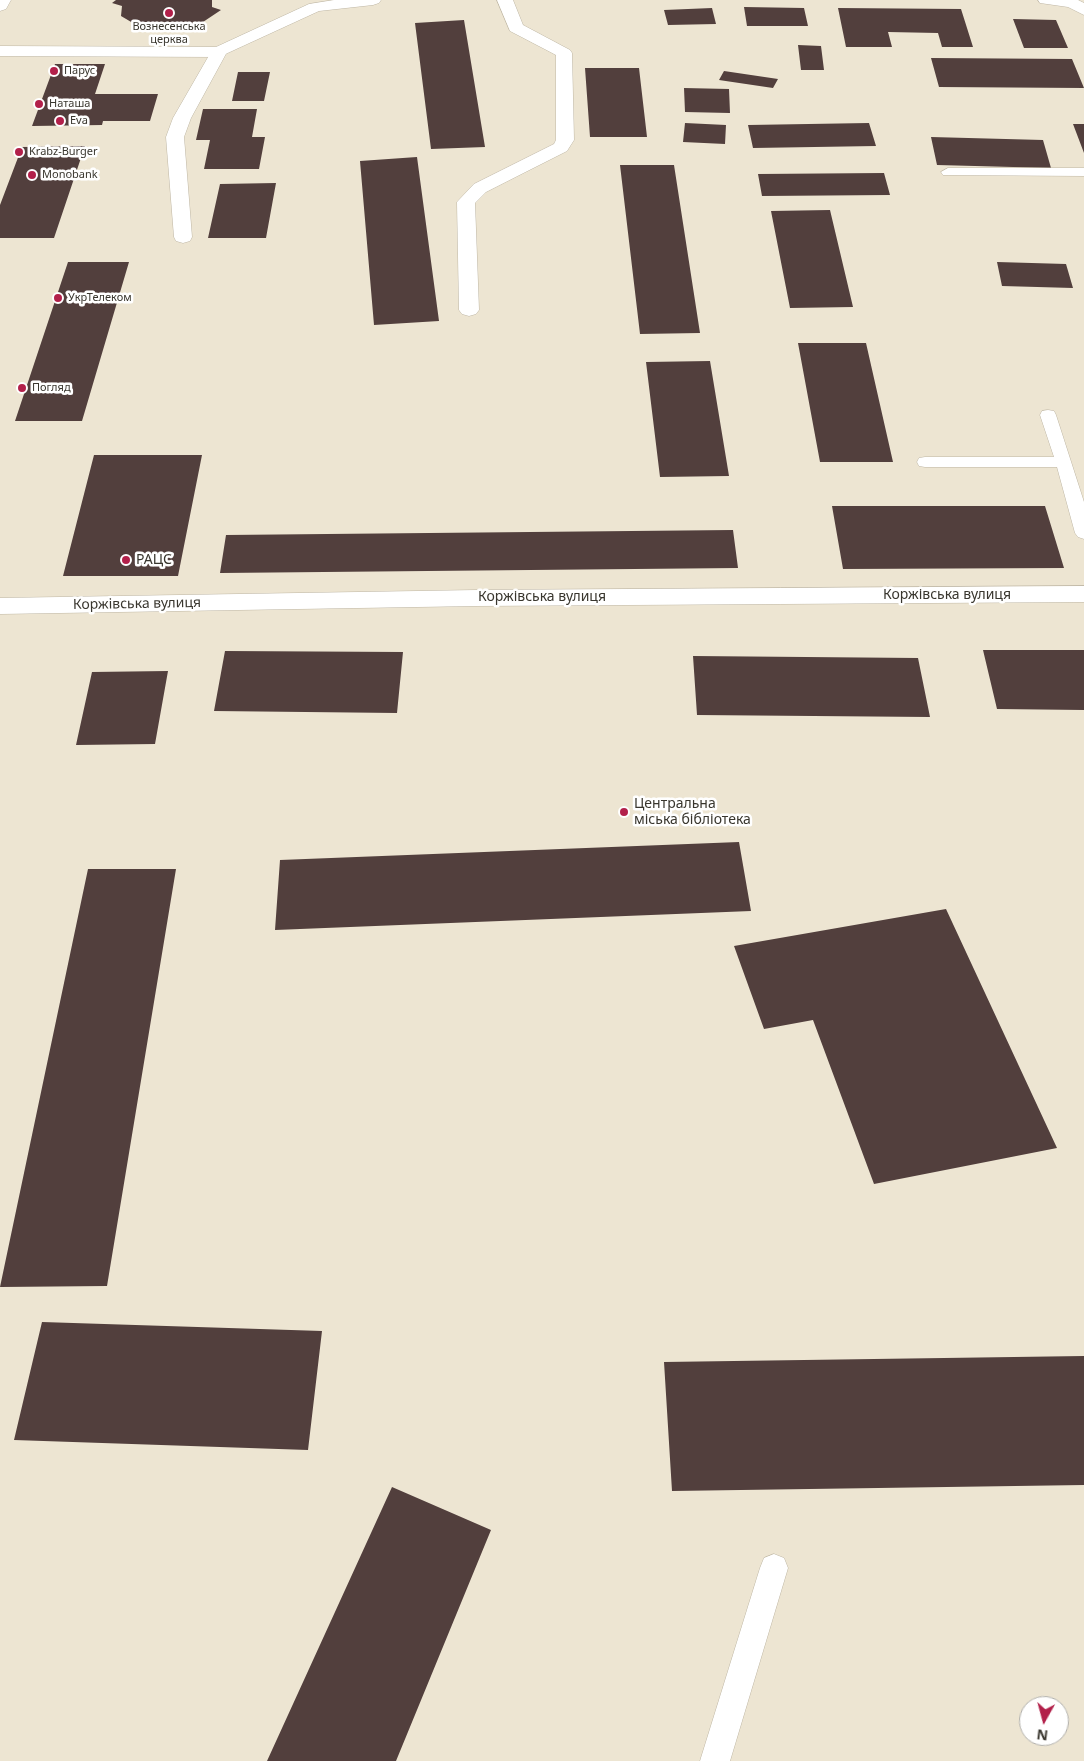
<!DOCTYPE html>
<meta charset="utf-8">
<style>
body{margin:0}
#map{position:relative;width:1084px;height:1761px;overflow:hidden;background:#ede5d2;font-family:"Noto Sans",sans-serif}
canvas{display:block}
.north{position:absolute;left:1019px;top:1696px;width:50px;height:50px;box-sizing:border-box;background:#fff;border:1px solid #b0afab;border-radius:50%;rotate:187deg;font-size:14px;font-weight:700;line-height:20px;text-align:center;color:#39362e}
.north::after{content:'';display:block;margin:auto;width:18px;height:22px;background:#b2204a;clip-path:polygon(50% 0,100% 100%,50% 72%,0 100%)}
</style>
<div id="map">
<canvas width="1084" height="1761"></canvas>
<div class="north">N</div>
</div>
<script>
const context = document.querySelector('canvas').getContext('2d');
context.lineJoin = 'round';
function fill(path, color) { context.fillStyle = color; context.fill(path, 'evenodd'); }
function trace(path, color, width, dash) { context.strokeStyle = color; context.lineWidth = width; context.lineCap = dash ? 'butt' : 'round'; context.setLineDash(dash || []); context.stroke(path); }
function label(font, color, halo, rows, align = 'center') {
  context.font = font + ' "Noto Sans",sans-serif'; context.lineWidth = 5; context.setLineDash([]); context.textBaseline = 'middle'; context.strokeStyle = halo; context.fillStyle = color; for (const [text, x, y, turn = 0] of rows) {
    context.save(); context.translate(x, y); context.rotate((+turn || 0) * Math.PI / 180); context.textAlign = isNaN(turn) ? turn : align; if (halo) context.strokeText(text, 0, 0); context.fillText(text, 0, 0); context.restore();
  }
}
const building = new Path2D(`
 M 116,0 L 212,0 L 212,7 L 221,10 L 197,26 L 187,23 L 167,28 L 138,26 L 121,16 L 122,6 L 112,3 Z
 M 744,7 L 804,8 L 808,26 L 747,26 Z
 M 712,8 L 716,24 L 668,25 L 664,10 Z
 M 838,8 L 961,9 L 973,47 L 942,47 L 938,33 L 888,32 L 892,47 L 846,47 Z
 M 1013,19 L 1056,20 L 1068,48 L 1024,48 Z
 M 464,20 L 485,147 L 431,149 L 415,23 Z
 M 798,45 L 821,46 L 824,70 L 801,70 Z
 M 931,58 L 1072,59 L 1084,88 L 939,87 Z
 M 55,64 L 105,64 L 95,94 L 158,94 L 150,121 L 103,121 L 102,125 L 32,126 Z
 M 585,68 L 639,68 L 647,137 L 590,137 Z
 M 724,71 L 778,79 L 773,88 L 719,80 Z
 M 238,72 L 270,72 L 264,101 L 232,101 Z
 M 684,88 L 729,89 L 730,113 L 685,112 Z
 M 203,109 L 257,109 L 252,137 L 265,137 L 259,169 L 204,169 L 210,140 L 196,140 Z
 M 685,123 L 726,125 L 725,144 L 683,142 Z
 M 869,123 L 876,146 L 753,148 L 748,125 Z
 M 1073,124 L 1084,124 L 1084,153 Z
 M 931,137 L 1043,140 L 1051,168 L 937,165 Z
 M 85,146 L 54,238 L 0,238 L 0,205 L 22,147 Z
 M 417,157 L 439,321 L 374,325 L 360,161 Z
 M 620,165 L 674,165 L 700,333 L 640,334 Z
 M 884,173 L 890,195 L 762,196 L 758,174 Z
 M 276,183 L 266,238 L 208,238 L 220,184 Z
 M 830,210 L 853,307 L 790,308 L 771,211 Z
 M 68,262 L 129,262 L 82,421 L 15,421 Z
 M 997,262 L 1066,264 L 1073,288 L 1002,286 Z
 M 798,343 L 866,343 L 893,462 L 820,462 Z
 M 710,361 L 729,476 L 660,477 L 646,362 Z
 M 94,455 L 202,455 L 178,576 L 63,576 Z
 M 832,506 L 1045,506 L 1064,568 L 843,569 Z
 M 733,530 L 738,568 L 220,573 L 226,535 Z
 M 983,650 L 1084,650 L 1084,710 L 997,709 Z
 M 225,651 L 403,652 L 397,713 L 214,711 Z
 M 693,656 L 918,658 L 930,717 L 697,715 Z
 M 168,671 L 155,744 L 76,745 L 92,672 Z
 M 739,842 L 751,911 L 275,930 L 280,860 Z
 M 88,869 L 176,869 L 107,1286 L 0,1287 Z
 M 946,909 L 1057,1148 L 874,1184 L 813,1020 L 764,1029 L 734,946 Z
 M 42,1322 L 322,1331 L 308,1450 L 14,1440 Z
 M 1084,1356 L 1084,1485 L 672,1491 L 664,1362 Z
 M 392,1487 L 491,1530 L 396,1761 L 267,1761 Z`);
const lane = new Path2D(`
 M 948,168 L 1084,168 L 1084,176 L 943,175 L 941,172 Z
 M 1048,410 L 1054,411 L 1056,415 L 1084,502 L 1084,539 L 1078,537 L 1075,533 L 1057,467 L 925,467 L 919,466 L 917,462 L 919,458 L 925,457 L 1054,457 L 1040,415 L 1042,411 Z
 M 774,1554 L 784,1558 L 788,1568 L 730,1761 L 700,1761 L 760,1568 L 764,1558 Z`);
const street = new Path2D(`
 M 497,0 L 513,0 L 523,25 L 570,50 L 572,53 L 574,140 L 567,151 L 486,192 L 475,203 L 479,310 L 476,314 L 469,316 L 462,314 L 459,310 L 457,202 L 474,184 L 554,144 L 556,140 L 556,55 L 510,31 Z
 M 219,47 L 225,49 L 227,52 L 191,118 L 184,137 L 192,237 L 190,241 L 183,243 L 176,241 L 174,237 L 166,137 L 173,118 L 211,52 L 213,49 Z`);
const secondary = new Path2D(`
 M 334,0 L 381,0 L 379,3 L 373,5 L 319,11 L 219,57 L 0,56 L 0,46 L 216,47 L 309,4 Z
 M 1038,0 L 1078,0 L 1084,3 L 1084,15 L 1068,7 L 1040,3 Z
 M 1084,586 L 1084,602 L 477,606 L 0,614 L 0,598 L 477,590 Z`);
const primary = new Path2D(`
 M 0,0 L 11,0 L 6,9 L 0,11 Z`);
const markers = [
 [169,13,5,"#b2204a"],
 [54,71,5,"#b2204a"],
 [39,104,5,"#b2204a"],
 [60,121,5,"#b2204a"],
 [19,152,5,"#b2204a"],
 [32,175,5,"#b2204a"],
 [58,298,5,"#b2204a"],
 [22,388,5,"#b2204a"],
 [126,560,5,"#b2204a"],
 [624,812,5,"#b2204a"]
];
const farPoinames = [
 ["Вознесенська",169,27,"center"],
 ["церква",169,40,"center"],
 ["Парус",64,71],
 ["Наташа",49,104],
 ["Eva",70,121],
 ["Krabz-Burger",29,152],
 ["Monobank",42,175],
 ["УкрТелеком",68,298],
 ["Погляд",32,388]
];
const poiNames = [
 ["РАЦС",136,560],
 ["Центральна",634,804],
 ["міська бібліотека",634,820]
];
const streetNames = [
 ["Коржівська вулиця",947,595],
 ["Коржівська вулиця",542,597],
 ["Коржівська вулиця",137,604,-1]
];
fill(building, '#523f3d');
trace(lane, '#beb6a4', 1);
trace(street, '#beb6a4', 1);
trace(secondary, '#beb6a4', 1);
trace(primary, '#beb6a4', 1);
fill(lane, '#fff');
fill(street, '#fff');
fill(secondary, '#fff');
fill(primary, '#fff');
for (const [x, y, r, color] of markers) { const dot = new Path2D(); dot.arc(x, y, r, 0, 2 * Math.PI); context.fillStyle = color; context.fill(dot); trace(dot, '#fff', 2); }
label('11px', '#39362e', '#fff', farPoinames, 'left');
label('14px', '#39362e', '#fff', poiNames, 'left');
label('14px', '#39362e', '#fff', streetNames);
</script>
